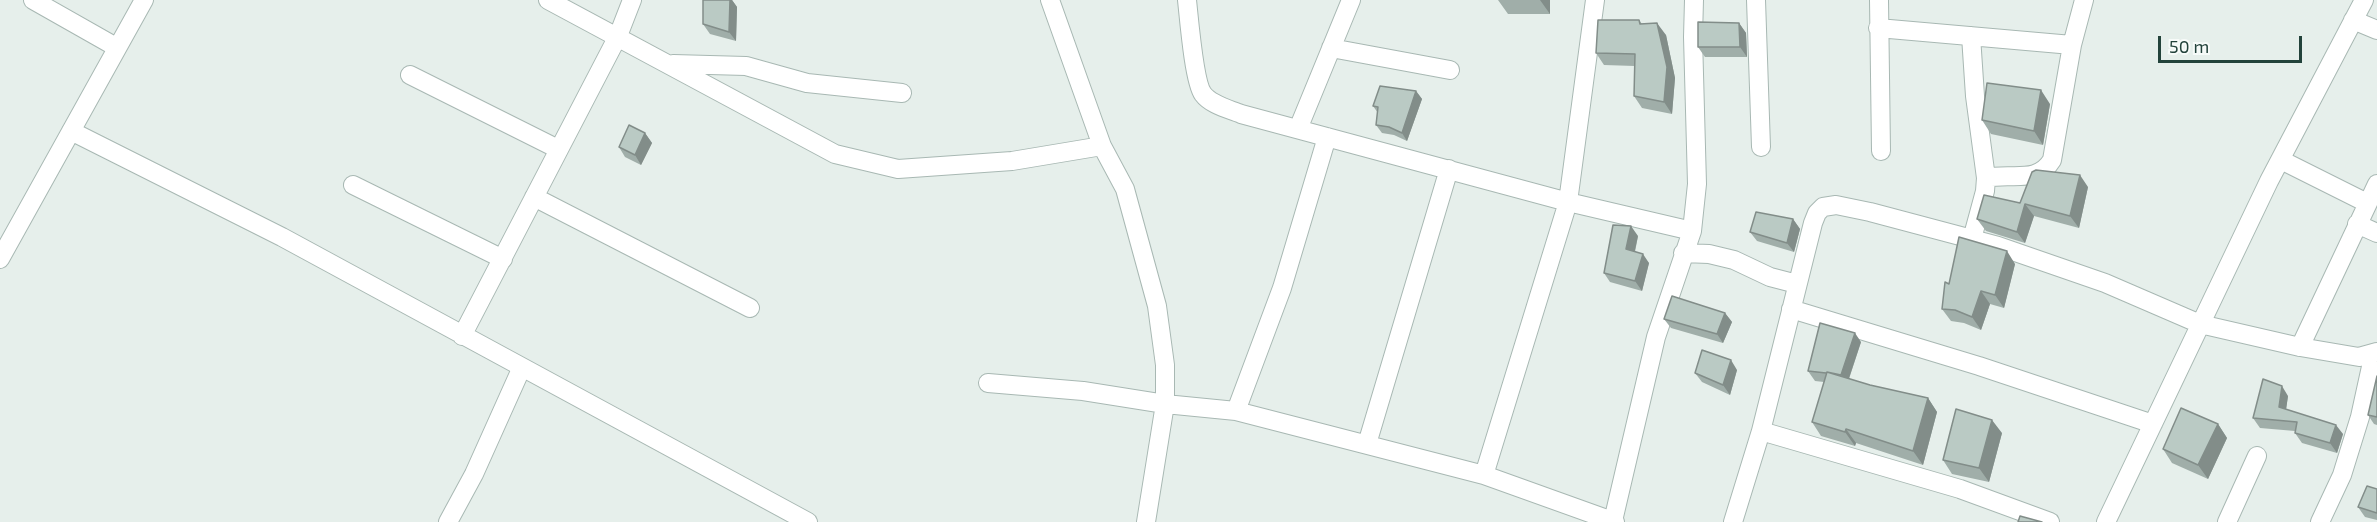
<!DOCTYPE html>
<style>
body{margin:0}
#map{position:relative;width:2377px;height:522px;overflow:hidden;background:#e6efeb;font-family:"Exo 2",sans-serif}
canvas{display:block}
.scale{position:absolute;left:2158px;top:36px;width:144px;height:27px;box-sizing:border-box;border:3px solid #23433b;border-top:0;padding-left:8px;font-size:18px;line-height:21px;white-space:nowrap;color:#23433b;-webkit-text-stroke:4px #f7fbf9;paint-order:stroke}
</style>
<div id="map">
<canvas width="2377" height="522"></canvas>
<div class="scale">50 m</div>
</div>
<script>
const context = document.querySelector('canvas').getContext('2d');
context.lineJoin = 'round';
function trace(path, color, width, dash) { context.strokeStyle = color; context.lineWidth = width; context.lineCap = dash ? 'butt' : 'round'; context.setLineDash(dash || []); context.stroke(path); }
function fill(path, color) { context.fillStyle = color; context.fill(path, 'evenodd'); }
const minor = new Path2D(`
 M 33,0 L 116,47
 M 548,0 L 835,154 L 898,169 L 1012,161 L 1102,146
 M 1050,0 L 1102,146 L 1125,189 L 1157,306 L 1165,365 L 1165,404 L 1146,522
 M 1187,0 C 1189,18 1194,82 1203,94 C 1211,105 1229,109 1241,114 L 1568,202 L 1692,231
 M 1756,0 L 1761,147
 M 1879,0 L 1881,151
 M 2353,20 L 2377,30
 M 1878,28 L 2072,45 L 2084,0
 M 1971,36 L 1975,96 L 1986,178
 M 1331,48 L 1450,70
 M 673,64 L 746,66 L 807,83 L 902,93
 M 410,75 L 558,149
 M 1298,129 L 1351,0
 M 71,131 L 282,237 L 808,522
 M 2281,160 L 2367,203
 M 353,185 L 503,259
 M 534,197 L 750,308
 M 2357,224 L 2377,233
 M 1972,239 L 1985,191 L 1986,178 C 2011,172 2037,185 2052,160 L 2072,45
 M 1683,253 L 1709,254 L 1734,260 L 1770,277 L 1797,284
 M 0,259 L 144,0
 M 1791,309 L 1979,366 L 2153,424
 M 462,336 L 618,36 L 632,0
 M 2300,347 L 2377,184
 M 988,383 L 1083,391 L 1165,404 L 1236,411 L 1484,475 L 1615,522
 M 1236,411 L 1282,288 L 1327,137
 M 1761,431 L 1960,489 L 2050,522
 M 1367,444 L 1449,169
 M 1484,475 L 1568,202 L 1595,0
 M 1613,521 L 1656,337 L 1692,231 L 1697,184 L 1693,37 L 1694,0
 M 448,522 L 474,474 L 522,367
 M 1733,522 L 1761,431 L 1813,223 L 1817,213 L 1823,207 L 1836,205 L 1870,212 L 1998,246 L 2105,283 L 2200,324 L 2300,347 L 2359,357 L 2377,352
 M 2106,522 L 2269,181 L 2364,0
 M 2227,522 L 2257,456
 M 2320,522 L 2342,475 L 2360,417 L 2374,353`);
const wall = new Path2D(`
 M 703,0 L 732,0 L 737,7 L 736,41 L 710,34 L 703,24 Z
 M 1498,0 L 1550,0 L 1550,14 L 1508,14 Z
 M 1639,20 L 1642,24 L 1666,35 L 1675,78 L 1672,114 L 1642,108 L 1634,96 L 1635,66 L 1604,65 L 1596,53 Z
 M 1739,23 L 1746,33 L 1747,57 L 1705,57 L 1698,47 Z
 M 1416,91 L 1422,99 L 1407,141 L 1394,135 L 1382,133 L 1376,125 L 1378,113 L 1373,106 Z
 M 2050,104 L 2043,145 L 1991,134 L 1982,120 Z
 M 645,133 L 652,143 L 641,165 L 625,157 L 619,147 Z
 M 2088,187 L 2079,228 L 2034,216 L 2025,243 L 1986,231 L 1977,219 L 2020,203 Z
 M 1793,219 L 1800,229 L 1794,252 L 1757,241 L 1750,232 Z
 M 1638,236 L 1635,252 L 1649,263 L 1642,291 L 1610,282 L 1604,273 Z
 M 2015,264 L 2004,308 L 1990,304 L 1981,330 L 1964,323 L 1951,321 L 1942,309 L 1949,284 Z
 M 1725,313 L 1732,322 L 1723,343 L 1671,328 L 1664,319 Z
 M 1861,342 L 1849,379 L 1870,385 L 1928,398 L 1937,412 L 1923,465 L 1856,443 L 1855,446 L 1821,436 L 1812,422 L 1824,382 L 1815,381 L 1808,371 Z
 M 1737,370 L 1730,395 L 1702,382 L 1695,373 Z
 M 2377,376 L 2377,425 L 2374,424 L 2368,415 Z
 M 2288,396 L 2286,409 L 2343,434 L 2337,453 L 2302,443 L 2295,433 L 2295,431 L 2260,428 L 2253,418 Z
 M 2218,424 L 2227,438 L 2208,479 L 2172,463 L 2163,449 Z
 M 2002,433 L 1989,482 L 1952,474 L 1943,460 Z
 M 2377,489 L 2377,520 L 2365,517 L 2358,507 Z`);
const shadedWall = new Path2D(`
 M 730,0 L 732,0 L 737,7 L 736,41 L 729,32 Z
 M 1540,0 L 1550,0 L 1550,14 Z
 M 1657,23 L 1666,35 L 1675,78 L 1672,114 L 1664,102 Z
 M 1739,23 L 1746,33 L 1747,57 L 1740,47 Z
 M 2041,90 L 2050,104 L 2043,145 L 2034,131 Z
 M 1416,91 L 1422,99 L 1407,141 L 1402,133 Z
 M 645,133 L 652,143 L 641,165 L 635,155 Z
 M 2080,175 L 2088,187 L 2079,228 L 2070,216 Z
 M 2025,204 L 2034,216 L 2025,243 L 2017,232 Z
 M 1793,219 L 1800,229 L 1794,252 L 1787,243 Z
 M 1631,226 L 1638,236 L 1633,259 L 1626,249 Z
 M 2007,251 L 2015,264 L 2004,308 L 1995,295 Z
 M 1643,254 L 1649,263 L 1642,291 L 1635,281 Z
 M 1981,291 L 1990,304 L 1981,330 L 1972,317 Z
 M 1725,313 L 1732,322 L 1723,343 L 1717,334 Z
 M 1855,333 L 1861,342 L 1847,384 L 1841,375 Z
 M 1731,360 L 1737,370 L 1730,395 L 1723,385 Z
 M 2282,386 L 2288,396 L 2285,417 L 2279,407 Z
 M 1928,398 L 1937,412 L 1923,465 L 1913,451 Z
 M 1992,420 L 2002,433 L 1989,482 L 1979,468 Z
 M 2218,424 L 2227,438 L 2208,479 L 2198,465 Z
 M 2336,425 L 2343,434 L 2337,453 L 2330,443 Z
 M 1846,429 L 1856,443 L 1855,446 L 1845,432 Z`);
const building = new Path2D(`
 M 703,0 L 730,0 L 729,32 L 703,24 Z
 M 1598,20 L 1639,20 L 1640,24 L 1657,23 L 1667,67 L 1664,102 L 1634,96 L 1635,54 L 1596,53 Z
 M 1698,22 L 1739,23 L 1740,47 L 1698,47 Z
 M 1987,83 L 2041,90 L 2034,131 L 1982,120 Z
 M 1380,86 L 1416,91 L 1402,133 L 1389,127 L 1376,125 L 1378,107 L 1373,106 Z
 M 629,125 L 645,133 L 635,155 L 619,147 Z
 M 2036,170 L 2080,175 L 2070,216 L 2025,204 L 2017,232 L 1977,219 L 1984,195 L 2020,203 L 2032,172 Z
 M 1756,212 L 1793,219 L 1787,243 L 1750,232 Z
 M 1613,225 L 1631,226 L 1626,249 L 1643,254 L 1635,281 L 1604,273 Z
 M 1959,237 L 2007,251 L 1995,295 L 1981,291 L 1972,317 L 1955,310 L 1942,309 L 1945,282 L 1949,284 Z
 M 1672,296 L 1725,313 L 1717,334 L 1664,319 Z
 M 1820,323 L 1855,333 L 1841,375 L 1827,372 L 1826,373 L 1808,371 Z
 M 1702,350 L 1731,360 L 1723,385 L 1695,373 Z
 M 1827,372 L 1870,385 L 1928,398 L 1913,451 L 1846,429 L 1845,432 L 1812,422 Z
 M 2377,376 L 2377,417 L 2368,415 Z
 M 2263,379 L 2282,386 L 2279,407 L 2336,425 L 2330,443 L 2295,433 L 2297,422 L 2253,418 Z
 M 2181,408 L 2218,424 L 2198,465 L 2163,449 Z
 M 1956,409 L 1992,420 L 1979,468 L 1943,460 Z
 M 2367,486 L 2377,489 L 2377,513 L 2358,507 Z
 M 2020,516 L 2042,522 L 2018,522 Z`);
trace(minor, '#a8b8b3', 20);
trace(minor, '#fff', 18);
fill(wall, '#a0aea9');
fill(shadedWall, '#828d89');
fill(building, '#bacac4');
trace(building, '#828d89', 1.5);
</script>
